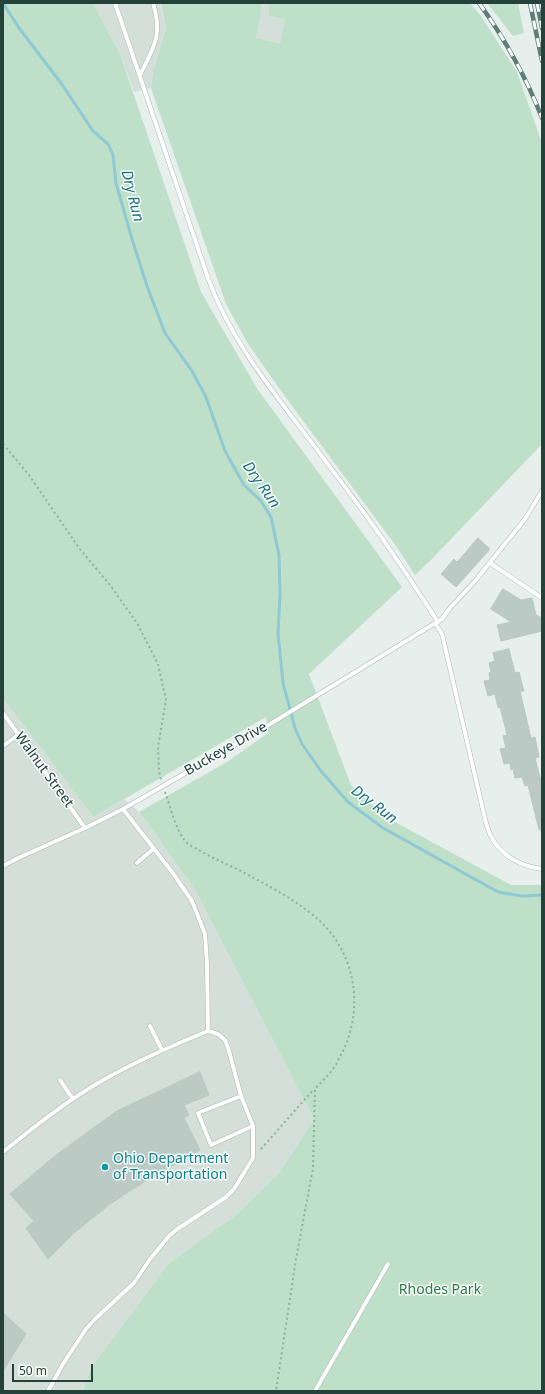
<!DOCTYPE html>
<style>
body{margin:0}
#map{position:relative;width:545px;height:1394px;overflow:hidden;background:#e6efeb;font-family:"Noto Sans",sans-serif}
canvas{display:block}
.frame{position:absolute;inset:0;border:4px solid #24423a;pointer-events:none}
.scale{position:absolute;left:12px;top:1364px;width:81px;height:18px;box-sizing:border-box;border:2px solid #24423a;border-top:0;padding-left:5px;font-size:12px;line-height:14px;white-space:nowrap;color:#24423a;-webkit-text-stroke:3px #f7fbf9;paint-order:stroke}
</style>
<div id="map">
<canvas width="545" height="1394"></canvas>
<div class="frame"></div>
<div class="scale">50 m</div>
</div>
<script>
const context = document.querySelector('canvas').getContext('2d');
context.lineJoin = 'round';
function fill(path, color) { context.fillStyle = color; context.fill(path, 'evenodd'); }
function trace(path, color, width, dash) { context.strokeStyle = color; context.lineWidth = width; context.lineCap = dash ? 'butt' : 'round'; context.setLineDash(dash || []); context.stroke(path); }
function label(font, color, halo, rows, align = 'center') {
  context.font = font + ' "Noto Sans",sans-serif'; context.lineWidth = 3; context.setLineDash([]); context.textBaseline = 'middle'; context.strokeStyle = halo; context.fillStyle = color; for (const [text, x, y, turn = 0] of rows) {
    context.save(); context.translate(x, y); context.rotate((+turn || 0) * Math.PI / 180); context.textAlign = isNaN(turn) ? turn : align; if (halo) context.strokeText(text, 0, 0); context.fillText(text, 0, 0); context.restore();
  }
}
const built = new Path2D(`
 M 93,3 L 160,3 L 166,29 L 153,71 L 151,88 L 134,92 L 120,54 Z
 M 261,3 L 268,3 L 269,16 L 285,19 L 280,43 L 256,38 L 261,14 Z
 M 3,698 L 93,817 L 124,799 L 139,812 L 194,888 L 314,1119 L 279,1173 L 237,1214 L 168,1264 L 91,1368 L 83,1391 L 3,1391 Z`);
const green = new Path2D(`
 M 3,3 L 93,3 L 120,54 L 201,292 L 258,390 L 402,587 L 309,674 L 351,785 L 384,816 L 511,885 L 542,885 L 542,1391 L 83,1391 L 91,1368 L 168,1264 L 237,1214 L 279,1173 L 314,1119 L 194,888 L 139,812 L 227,762 L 268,733 L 266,717 L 93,817 L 3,698 Z
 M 161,3 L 261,3 L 261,14 L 256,38 L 280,43 L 285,19 L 269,16 L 268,3 L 470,3 L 481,16 L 517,72 L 542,143 L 542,444 L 430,561 L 415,575 L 396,546 L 284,395 L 248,344 L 226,304 L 151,88 L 153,71 L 166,29 Z
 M 487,3 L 518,3 L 524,33 L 513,36 Z`);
const stream = new Path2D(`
 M 3,3 L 19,28 L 61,83 L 93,131 L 108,144 L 113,155 L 116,183 L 132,239 L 147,286 L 165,333 L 192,371 L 206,397 L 225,451 L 244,485 L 261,501 L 271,517 L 279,555 L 280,594 L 278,634 L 283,683 L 295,728 L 302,744 L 321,771 L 348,802 L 383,828 L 498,892 L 522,896 L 542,895`);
const building = new Path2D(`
 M 478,538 L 490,549 L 456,587 L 441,574 L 454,559 L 457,562 Z
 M 503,589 L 521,600 L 532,598 L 536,615 L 542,618 L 542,631 L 501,641 L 497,625 L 511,622 L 491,609 Z
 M 509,649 L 515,673 L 519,672 L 524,691 L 520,691 L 531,738 L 535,737 L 539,757 L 535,758 L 541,781 L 542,780 L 542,830 L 539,830 L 528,785 L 525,786 L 522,777 L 515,778 L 513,769 L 511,770 L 510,763 L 504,764 L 500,749 L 506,748 L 503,736 L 507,735 L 500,707 L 498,708 L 495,694 L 488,696 L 484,681 L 490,680 L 489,673 L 491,672 L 489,663 L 495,661 L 493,653 Z
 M 200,1072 L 209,1095 L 184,1105 L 189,1115 L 184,1118 L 200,1150 L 147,1180 L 110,1204 L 74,1233 L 48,1259 L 26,1228 L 34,1221 L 10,1194 L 56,1155 L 117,1111 Z
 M 3,1313 L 26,1334 L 3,1371 Z`);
const path = new Path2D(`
 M 3,444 L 29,475 L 79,548 L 110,585 L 137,623 L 158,664 L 166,700 L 158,747 L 159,771 L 161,780
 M 165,792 C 171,808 175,829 186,842 C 189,845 195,848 199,850 C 215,860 233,866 250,876 C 275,889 300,903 321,922 C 356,956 364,1009 342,1053 C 339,1058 337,1064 333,1069 C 328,1076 321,1082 315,1089 L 313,1168 L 296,1259 L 276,1391
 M 261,1149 L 314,1089`);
const service = new Path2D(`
 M 115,3 L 208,278 C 232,344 276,395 318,451 C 335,474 353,497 370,521 C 394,554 416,588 438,622
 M 140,75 C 154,47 163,35 153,3
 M 490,563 L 542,598
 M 435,623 L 442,634 L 486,823 C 488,828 489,834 492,838 C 501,856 523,867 542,869
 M 3,713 L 85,828
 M 3,746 L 18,735
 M 137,863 L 153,849
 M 3,866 L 18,858 L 85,828 L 123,809 L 262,729 L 442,619 L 450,608 L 475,581 L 525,519 L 542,491
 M 150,1026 L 162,1050
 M 208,1031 L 218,1034 L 225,1040 L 229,1051 L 241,1096 L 253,1126 L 211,1145 L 198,1113 L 241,1096
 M 60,1080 L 73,1099
 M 3,1152 C 34,1127 65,1102 100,1082 C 134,1062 171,1046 208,1031 L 207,964 L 205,934 L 192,901 L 172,872 L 123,809
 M 48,1391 L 63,1364 L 86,1329 L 95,1319 L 134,1283 L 150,1259 L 169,1236 L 176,1230 L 226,1197 L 234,1189 L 253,1158 L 253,1126
 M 315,1391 L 388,1264`);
const rail = new Path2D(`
 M 479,3 C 505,39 526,77 542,118
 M 530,3 L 542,61
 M 537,3 L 542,28`);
const markers = [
 [105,1167,4,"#0f9aa8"]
];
const streetNames = [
 ["Buckeye Drive",226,749,-30],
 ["Walnut Street",44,770,54]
];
const cultureNames = [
 ["Ohio Department",113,1159],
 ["of Transportation",113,1175]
];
const parkNames = [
 ["Rhodes Park",440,1290]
];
const waterNames = [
 ["Dry Run",132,196,76],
 ["Dry Run",261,485,55],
 ["Dry Run",374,805,37]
];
fill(built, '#d4dfda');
fill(green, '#bfe0c8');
trace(stream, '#8ec9d4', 3);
fill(building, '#bbcac4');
trace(building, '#b8c9c2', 1);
trace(service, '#a8b8b2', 5);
trace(path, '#86b3a5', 2, [2, 3]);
trace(service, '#fff', 4);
trace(rail, '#5f7d75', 4.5);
trace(rail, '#f7fbf9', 3, [9]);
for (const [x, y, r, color] of markers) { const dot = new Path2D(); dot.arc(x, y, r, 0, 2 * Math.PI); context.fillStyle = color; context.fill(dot); trace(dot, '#f7fbf9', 1.5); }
label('14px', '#24423a', '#f7fbf9', streetNames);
label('14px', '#0d838f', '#f7fbf9', cultureNames, 'left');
label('14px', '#2d7a4b', '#f7fbf9', parkNames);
label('italic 15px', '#1c6f80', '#f7fbf9', waterNames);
</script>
